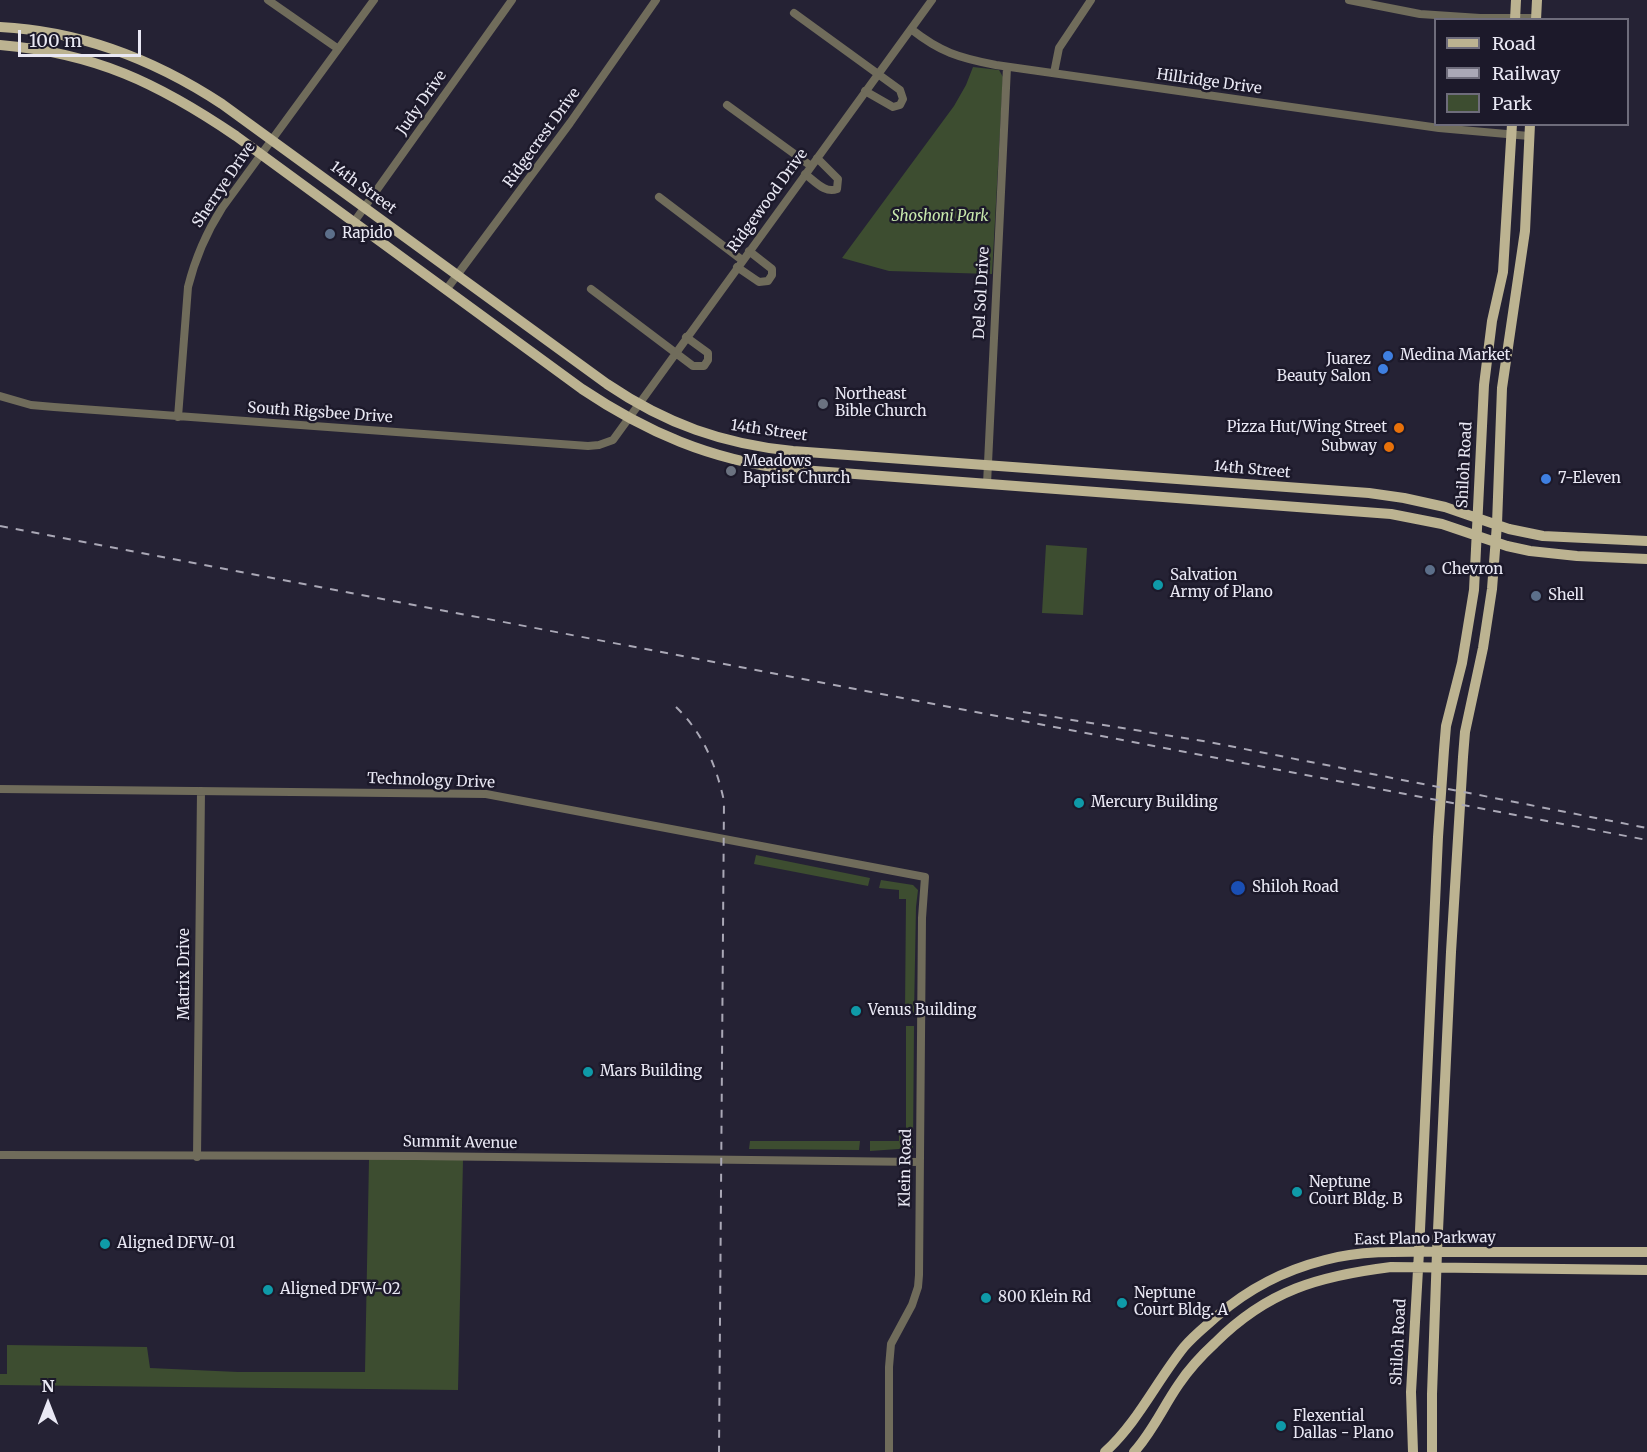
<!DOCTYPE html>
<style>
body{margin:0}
#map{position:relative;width:1647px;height:1452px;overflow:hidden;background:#252234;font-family:Merriweather,serif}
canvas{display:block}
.legend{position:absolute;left:1434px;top:18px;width:195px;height:108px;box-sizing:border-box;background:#1c192a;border:2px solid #6e6c7b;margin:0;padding:8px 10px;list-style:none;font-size:18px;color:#e9e8f4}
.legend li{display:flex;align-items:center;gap:12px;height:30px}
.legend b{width:30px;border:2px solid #6e6c7b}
.north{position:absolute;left:18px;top:1374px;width:60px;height:60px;-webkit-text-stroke:4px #1c192a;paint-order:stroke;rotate:0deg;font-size:16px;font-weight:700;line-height:24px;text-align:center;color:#e9e8f4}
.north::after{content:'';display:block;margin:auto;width:21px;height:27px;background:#e9e8f4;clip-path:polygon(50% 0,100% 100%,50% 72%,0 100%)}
.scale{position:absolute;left:18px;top:30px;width:123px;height:27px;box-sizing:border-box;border:3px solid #e9e8f4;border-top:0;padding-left:8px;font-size:18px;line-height:21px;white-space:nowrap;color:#e9e8f4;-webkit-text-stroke:4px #1c192a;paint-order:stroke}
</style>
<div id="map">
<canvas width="1647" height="1452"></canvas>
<ul class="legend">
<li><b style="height:8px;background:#bcb391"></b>Road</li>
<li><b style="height:8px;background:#aaa8b6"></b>Railway</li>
<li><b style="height:16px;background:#3d4d30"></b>Park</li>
</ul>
<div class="north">N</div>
<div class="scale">100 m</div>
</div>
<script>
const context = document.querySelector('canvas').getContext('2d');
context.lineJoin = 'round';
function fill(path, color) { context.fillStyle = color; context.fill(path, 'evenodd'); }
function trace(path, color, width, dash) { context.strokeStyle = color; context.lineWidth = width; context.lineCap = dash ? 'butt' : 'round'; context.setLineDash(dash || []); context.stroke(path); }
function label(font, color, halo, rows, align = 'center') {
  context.font = font + ' Merriweather,serif'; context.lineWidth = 5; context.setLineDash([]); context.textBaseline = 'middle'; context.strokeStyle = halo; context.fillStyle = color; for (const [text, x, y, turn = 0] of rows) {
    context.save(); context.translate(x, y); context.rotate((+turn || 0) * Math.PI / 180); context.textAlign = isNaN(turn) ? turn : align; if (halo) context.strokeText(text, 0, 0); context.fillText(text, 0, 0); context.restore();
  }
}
const green = new Path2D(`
 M 973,67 L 999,70 L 1003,77 L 992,274 L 889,271 L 842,258 L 954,106 L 966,85 Z
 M 1046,545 L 1087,548 L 1083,615 L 1042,613 Z
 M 756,855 L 870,878 L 868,886 L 754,864 Z
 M 881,880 L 913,885 L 918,890 L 916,907 L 914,1013 L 905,1012 L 906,899 L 899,899 L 899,890 L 879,888 Z
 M 906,1026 L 914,1026 L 913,1148 L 870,1151 L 870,1141 L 899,1141 L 899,1132 L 906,1132 Z
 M 750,1141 L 860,1141 L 859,1150 L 749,1149 Z
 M 369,1159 L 463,1160 L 458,1390 L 0,1385 L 0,1374 L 7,1374 L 7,1345 L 147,1347 L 150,1368 L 238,1372 L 365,1372 Z`);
const minor = new Path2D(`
 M 268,0 L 337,48
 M 1349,0 L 1420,14 L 1480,18 L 1536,18
 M 794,13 L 900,90 L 903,99 L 900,105 L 893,107 L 865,91
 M 911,29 C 940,52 959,58 996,65 L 1439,128 L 1529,136
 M 1054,73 L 1059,48 L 1091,0
 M 727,105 L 811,166
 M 805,174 C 815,181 825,194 837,189 L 838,179 L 817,158
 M 659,197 L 742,260
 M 354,222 L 512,0
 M 737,267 L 759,282 L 768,281 L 772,275 L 772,269 L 749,251
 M 591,289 L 693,366 L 704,366 L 708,360 L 708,353 L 686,337
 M 446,290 L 570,123 L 656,0
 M 0,396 L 31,405 L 54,407 L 588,446 L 599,445 L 613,440 L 932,0
 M 178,417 L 188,287 C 195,259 206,233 222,208 L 374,0
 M 987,484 L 1007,67
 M 0,789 L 486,794 L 925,877 L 922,918 L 919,1275 L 918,1287 L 912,1305 L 891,1344 L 889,1367 L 889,1452
 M 0,1155 L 415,1156 L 920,1162
 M 197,1157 L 201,791`);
const major = new Path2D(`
 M 1515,20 L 1516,0
 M 1536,20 L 1537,0
 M 0,27 C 81,31 155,60 222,104 L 607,384 C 666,424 723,444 793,451 L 1369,493 L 1404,498 L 1445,507 L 1509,529 L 1543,536 L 1647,541
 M 0,45 C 95,53 158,83 236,136 L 582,389 C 646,432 711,460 788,469 L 1391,514 L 1442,524 L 1507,546 L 1530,551 L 1577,556 L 1647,559
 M 1105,1452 C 1138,1422 1156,1382 1184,1347 C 1193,1336 1206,1326 1217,1316 C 1248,1289 1285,1270 1325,1260 C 1366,1249 1413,1252 1456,1252 C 1520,1252 1583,1252 1647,1252
 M 1134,1452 C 1153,1431 1163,1407 1179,1384 C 1189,1369 1202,1355 1215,1343 C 1268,1290 1319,1276 1391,1267 L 1647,1270
 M 1413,1452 L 1411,1392 L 1419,1252 L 1438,837 L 1444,750 L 1446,726 L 1462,663 L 1474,590 L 1484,385 L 1492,321 L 1503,272 L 1512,124
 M 1432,1452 L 1432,1394 L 1437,1252 L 1451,952 L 1463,757 L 1465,732 L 1483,648 L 1492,589 L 1497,524 L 1502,388 L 1525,231 L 1530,124`);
const rail = new Path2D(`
 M 0,526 L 1647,840
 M 676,707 C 703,733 716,765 724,801 L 719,1452
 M 1023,712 L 1209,742 L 1647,828`);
const markers = [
 [330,234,6,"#5c6f8a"],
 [1388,356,6,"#3f7fe0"],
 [1383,369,6,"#3f7fe0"],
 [823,404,6,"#6b7280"],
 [1399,428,6,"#e8710a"],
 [1389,447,6,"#e8710a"],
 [731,471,6,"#6b7280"],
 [1546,479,6,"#3f7fe0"],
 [1430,570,6,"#5c6f8a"],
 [1158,585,6,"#0f9aa8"],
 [1536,596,6,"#5c6f8a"],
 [1079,803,6,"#0f9aa8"],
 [1238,888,8,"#1a4fb4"],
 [856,1011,6,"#0f9aa8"],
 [588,1072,6,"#0f9aa8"],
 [1297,1192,6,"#0f9aa8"],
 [105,1244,6,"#0f9aa8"],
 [268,1290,6,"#0f9aa8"],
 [986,1298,6,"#0f9aa8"],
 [1122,1303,6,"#0f9aa8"],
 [1281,1426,6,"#0f9aa8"]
];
const streetNames = [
 ["Hillridge Drive",1209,82,8],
 ["Judy Drive",422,103,-55],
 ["Ridgecrest Drive",542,138,-54],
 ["Sherrye Drive",224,185,-56],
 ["14th Street",363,188,36],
 ["Ridgewood Drive",768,201,-54],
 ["Del Sol Drive",982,293,-87],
 ["South Rigsbee Drive",320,413,4],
 ["14th Street",769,431,8],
 ["Shiloh Road",1465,465,-87],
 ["14th Street",1252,470,5],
 ["Technology Drive",431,781,2],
 ["Matrix Drive",185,974,-90],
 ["Summit Avenue",460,1143,1],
 ["Klein Road",906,1168,-89],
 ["East Plano Parkway",1425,1239,-1],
 ["Shiloh Road",1399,1342,-87]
];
const parkNames = [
 ["Shoshoni Park",940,217]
];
const poiNames = [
 ["Rapido",342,234],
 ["Medina Market",1400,356],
 ["Juarez",1371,360,"right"],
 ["Beauty Salon",1371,377,"right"],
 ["Northeast",835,395],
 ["Bible Church",835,412],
 ["Pizza Hut/Wing Street",1387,428,"right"],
 ["Subway",1377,447,"right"],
 ["Meadows",743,462],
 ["Baptist Church",743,479],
 ["7-Eleven",1558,479],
 ["Chevron",1442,570],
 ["Salvation",1170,576],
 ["Army of Plano",1170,593],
 ["Shell",1548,596],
 ["Mercury Building",1091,803],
 ["Shiloh Road",1252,888],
 ["Venus Building",868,1011],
 ["Mars Building",600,1072],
 ["Neptune",1309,1183],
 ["Court Bldg. B",1309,1200],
 ["Aligned DFW-01",117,1244],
 ["Aligned DFW-02",280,1290],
 ["Neptune",1134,1294],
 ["Court Bldg. A",1134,1311],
 ["800 Klein Rd",998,1298],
 ["Flexential",1293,1417],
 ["Dallas - Plano",1293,1434]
];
fill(green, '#3d4d30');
trace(minor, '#706c5b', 8);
trace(major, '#bcb391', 10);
trace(rail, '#aaa8b6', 2, [8, 8]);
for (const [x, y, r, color] of markers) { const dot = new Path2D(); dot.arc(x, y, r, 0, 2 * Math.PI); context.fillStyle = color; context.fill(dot); trace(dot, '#1c192a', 2); }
label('15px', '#e9e8f4', '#1c192a', streetNames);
label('italic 15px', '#c8e9ad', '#1c192a', parkNames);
label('15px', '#e9e8f4', '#1c192a', poiNames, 'left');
</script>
